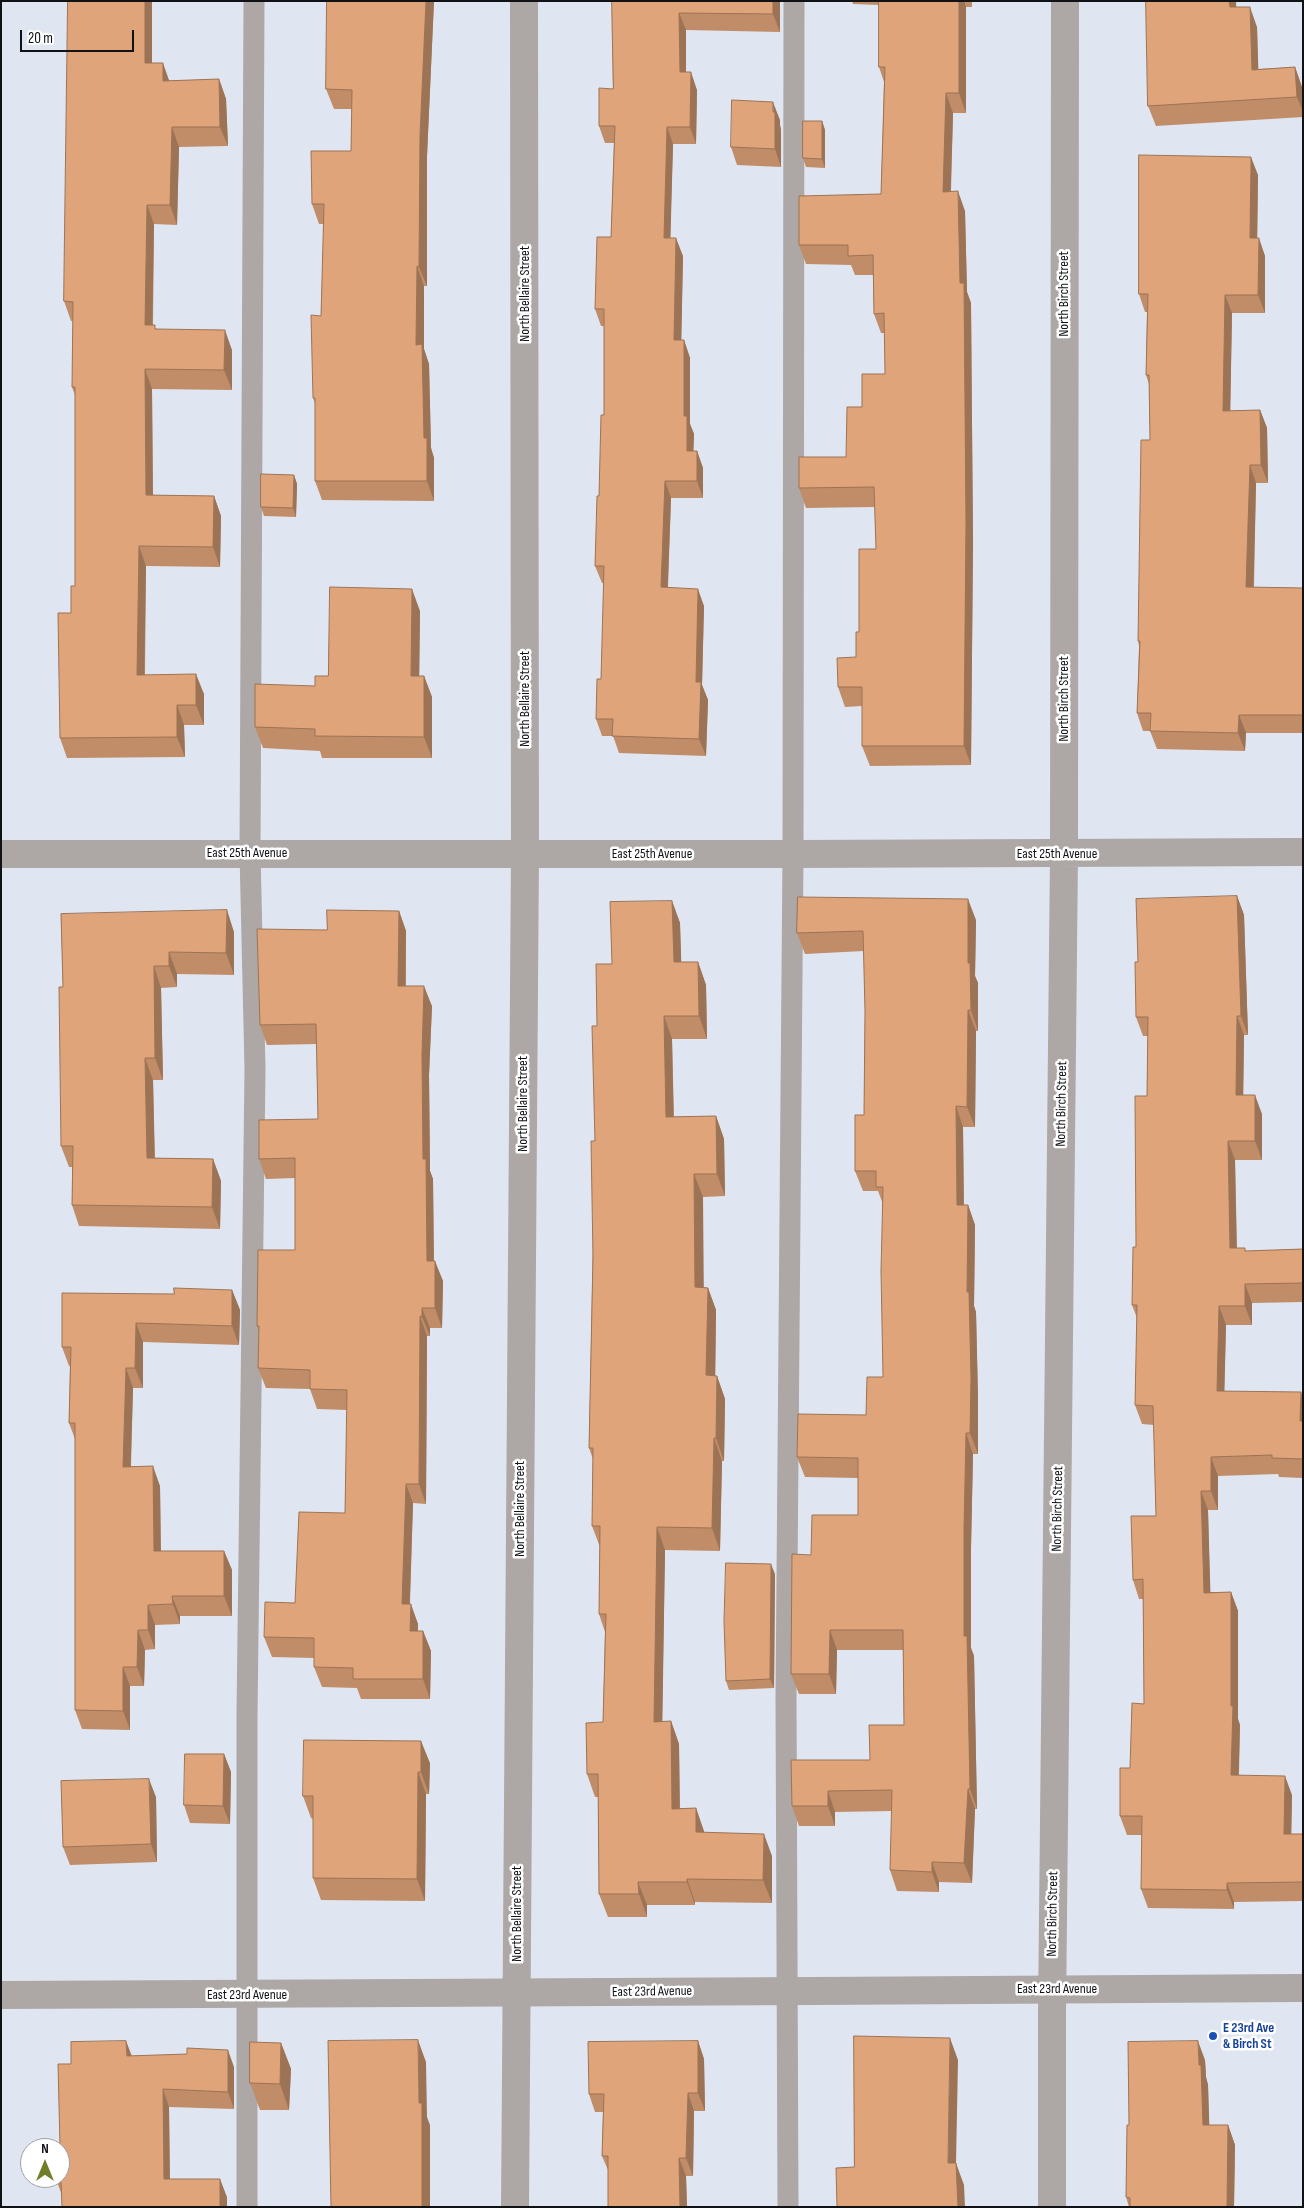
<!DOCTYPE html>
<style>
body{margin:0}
#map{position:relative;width:1304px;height:2208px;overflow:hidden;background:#e0e6f1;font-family:"Sofia Sans Condensed",sans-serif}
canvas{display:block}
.frame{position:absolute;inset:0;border:2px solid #101216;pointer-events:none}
.north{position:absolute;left:20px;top:2138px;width:50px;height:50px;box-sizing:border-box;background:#fff;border:1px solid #9fa0a2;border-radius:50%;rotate:0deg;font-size:14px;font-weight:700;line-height:20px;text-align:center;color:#101216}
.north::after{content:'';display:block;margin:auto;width:18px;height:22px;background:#707e2b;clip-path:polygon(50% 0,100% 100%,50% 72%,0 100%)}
.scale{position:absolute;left:20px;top:30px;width:114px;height:22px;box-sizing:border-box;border:2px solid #101216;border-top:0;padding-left:6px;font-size:15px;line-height:18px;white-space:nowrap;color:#101216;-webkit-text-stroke:4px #fff;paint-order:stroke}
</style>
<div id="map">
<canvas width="1304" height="2208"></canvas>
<div class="frame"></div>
<div class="north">N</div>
<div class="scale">20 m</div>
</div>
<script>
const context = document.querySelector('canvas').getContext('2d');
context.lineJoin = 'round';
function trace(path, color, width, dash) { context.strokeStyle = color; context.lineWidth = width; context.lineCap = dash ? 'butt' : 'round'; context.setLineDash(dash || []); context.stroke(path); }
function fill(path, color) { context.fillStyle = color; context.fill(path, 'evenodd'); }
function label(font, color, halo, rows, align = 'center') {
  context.font = font + ' "Sofia Sans Condensed",sans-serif'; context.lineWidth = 5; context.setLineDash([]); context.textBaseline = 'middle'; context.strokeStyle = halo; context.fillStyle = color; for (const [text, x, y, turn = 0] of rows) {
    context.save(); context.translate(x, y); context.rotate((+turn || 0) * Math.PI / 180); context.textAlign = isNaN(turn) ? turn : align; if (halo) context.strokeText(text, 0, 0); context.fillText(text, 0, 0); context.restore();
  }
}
const service = new Path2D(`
 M 247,2207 L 247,1715 L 255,1069 L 250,853 L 254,1
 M 788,2207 L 786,1696 L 793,854 L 794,1`);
const minor = new Path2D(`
 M 1,854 L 793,854 L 1303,852
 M 515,2207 L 525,854 L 524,1
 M 1052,2207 L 1052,2013 L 1064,854 L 1065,1`);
const tertiary = new Path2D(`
 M 1,1995 C 435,1995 869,1990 1303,1988`);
const wall = new Path2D(`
 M 68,1 L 152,1 L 152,63 L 170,81 L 219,79 L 226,99 L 228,146 L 179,147 L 177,225 L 154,224 L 153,325 L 156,329 L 232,350 L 232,390 L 152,389 L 153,495 L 214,496 L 221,516 L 220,567 L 146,566 L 145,675 L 204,694 L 204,725 L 184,725 L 185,757 L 67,758 L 60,738 L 71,613 L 75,586 L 75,395 L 72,387 L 73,321 L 71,321 L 64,301 Z
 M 327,1 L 434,1 L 427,156 L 427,286 L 424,286 L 424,349 L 429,364 L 431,448 L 434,458 L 434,501 L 322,500 L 315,481 L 315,403 L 313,398 L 321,316 L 324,224 L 319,224 L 312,204 L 351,151 L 352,109 L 334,109 L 326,89 Z
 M 612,1 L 780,1 L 780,32 L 686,30 L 686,72 L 697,90 L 696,144 L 673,144 L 670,238 L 683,256 L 681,340 L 684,340 L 690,358 L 690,424 L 694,434 L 693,451 L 697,451 L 703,468 L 703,498 L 671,498 L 668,588 L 704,606 L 702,685 L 708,700 L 706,756 L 619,753 L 613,736 L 602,736 L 596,719 L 601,679 L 604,583 L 602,583 L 595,566 L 604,415 L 604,326 L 601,326 L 595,309 L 611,237 L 614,143 L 605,143 L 599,126 L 613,89 Z
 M 852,1 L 972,1 L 972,7 L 966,7 L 966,113 L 953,113 L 951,192 L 965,211 L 967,292 L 971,303 L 973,543 L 971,765 L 870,766 L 862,746 L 862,706 L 845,707 L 838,687 L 856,657 L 859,632 L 876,549 L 875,507 L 806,508 L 799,488 L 846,457 L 862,407 L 885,374 L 885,333 L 881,333 L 874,314 L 873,275 L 855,275 L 851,265 L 806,264 L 799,245 L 881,194 L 884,82 L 879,67 L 879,5 L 853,4 Z
 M 1146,1 L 1236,1 L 1236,7 L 1257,27 L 1258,69 L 1295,67 L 1302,87 L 1303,117 L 1156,126 L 1148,106 Z
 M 780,120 L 780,125 L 781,130 L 781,167 L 737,165 L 731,147 Z
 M 822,121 L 825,130 L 825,168 L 806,167 L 803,158 Z
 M 1258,175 L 1257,238 L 1265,256 L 1265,313 L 1232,313 L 1230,411 L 1260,410 L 1267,428 L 1268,483 L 1256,483 L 1254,587 L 1303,588 L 1303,733 L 1246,733 L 1245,751 L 1157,749 L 1150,731 L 1143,731 L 1137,713 L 1139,646 L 1138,641 L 1150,440 L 1149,384 L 1146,375 L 1147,312 L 1145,312 L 1139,294 Z
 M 294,475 L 297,484 L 296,517 L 264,516 L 261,507 Z
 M 420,611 L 419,676 L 424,676 L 432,697 L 432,758 L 322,758 L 320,751 L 263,748 L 255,727 L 315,686 Z
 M 1237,896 L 1244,915 L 1248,1035 L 1244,1035 L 1243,1095 L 1262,1114 L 1262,1160 L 1235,1160 L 1237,1248 L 1247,1251 L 1303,1249 L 1303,1302 L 1252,1303 L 1252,1325 L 1226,1325 L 1224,1391 L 1303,1398 L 1303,1478 L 1279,1477 L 1278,1474 L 1218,1476 L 1218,1510 L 1208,1510 L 1210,1592 L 1231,1592 L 1238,1611 L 1238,1719 L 1240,1725 L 1239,1775 L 1292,1795 L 1291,1834 L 1303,1834 L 1303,1901 L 1234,1902 L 1234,1909 L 1148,1908 L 1141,1889 L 1142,1835 L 1127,1835 L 1120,1816 L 1130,1768 L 1144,1704 L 1143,1599 L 1139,1599 L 1133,1580 L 1156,1516 L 1154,1425 L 1142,1424 L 1135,1405 L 1137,1318 L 1132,1305 L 1136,1247 L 1147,1096 L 1148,1036 L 1143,1036 L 1136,1017 L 1138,962 Z
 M 672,901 L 680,923 L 681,962 L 698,962 L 706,985 L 707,1039 L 672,1039 L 674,1117 L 716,1116 L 724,1139 L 725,1196 L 703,1197 L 703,1287 L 708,1288 L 716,1310 L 715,1376 L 717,1376 L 725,1399 L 724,1461 L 722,1461 L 720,1551 L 665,1550 L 662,1722 L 671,1721 L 679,1744 L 680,1808 L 696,1808 L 704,1833 L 772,1856 L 772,1903 L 695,1902 L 695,1905 L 647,1905 L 647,1917 L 608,1917 L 599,1894 L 598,1797 L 595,1797 L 587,1774 L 603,1722 L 605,1632 L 599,1614 L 600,1547 L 592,1526 L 593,1459 L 589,1448 L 597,1026 L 612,964 Z
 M 399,911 L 406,931 L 406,986 L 432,1006 L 429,1075 L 430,1171 L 433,1179 L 434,1261 L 443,1281 L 442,1328 L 430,1328 L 430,1336 L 427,1336 L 426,1504 L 413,1503 L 410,1604 L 418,1624 L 418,1631 L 423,1631 L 431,1651 L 430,1699 L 361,1699 L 357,1688 L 322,1687 L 314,1667 L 314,1658 L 272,1657 L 264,1637 L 295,1603 L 345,1513 L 347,1410 L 317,1409 L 310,1389 L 266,1388 L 258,1368 L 259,1332 L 257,1326 L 295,1250 L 295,1178 L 266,1179 L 259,1159 L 318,1119 L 317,1044 L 267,1045 L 260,1025 L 327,930 Z
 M 61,914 L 234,932 L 234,975 L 177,974 L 177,987 L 161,988 L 163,1080 L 153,1080 L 155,1158 L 213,1159 L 221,1181 L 220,1229 L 79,1226 L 72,1205 L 72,1167 L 69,1167 L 61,1146 L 63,987 Z
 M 976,920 L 975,976 L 978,983 L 978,1031 L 976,1031 L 975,1127 L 963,1127 L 964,1205 L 968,1205 L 975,1225 L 974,1306 L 976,1312 L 978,1398 L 978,1454 L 973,1454 L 971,1548 L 971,1648 L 974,1656 L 977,1809 L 975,1809 L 972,1883 L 939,1882 L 939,1892 L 897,1891 L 890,1870 L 892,1811 L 835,1812 L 835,1826 L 799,1826 L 792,1806 L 870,1760 L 904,1725 L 903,1650 L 837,1650 L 836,1694 L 799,1694 L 791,1674 L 811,1555 L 858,1515 L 858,1478 L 805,1477 L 797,1457 L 866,1415 L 883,1377 L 883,1204 L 878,1191 L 863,1191 L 855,1171 L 864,1115 L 865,1011 L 864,951 L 805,954 L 797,933 Z
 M 232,1290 L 240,1310 L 239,1345 L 143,1342 L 143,1388 L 133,1388 L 131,1467 L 160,1486 L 161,1551 L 224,1551 L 232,1570 L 232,1616 L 180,1616 L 180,1624 L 155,1625 L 155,1649 L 145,1650 L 144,1686 L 130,1686 L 130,1730 L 82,1729 L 75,1710 L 75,1439 L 69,1423 L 70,1366 L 69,1366 L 62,1347 L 174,1294 Z
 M 775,1574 L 774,1688 L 729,1690 L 726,1681 Z
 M 224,1754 L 231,1772 L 230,1824 L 190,1823 L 184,1805 Z
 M 430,1763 L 429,1794 L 426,1794 L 425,1901 L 321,1900 L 313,1878 L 313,1819 L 311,1818 L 303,1796 Z
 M 156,1797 L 157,1862 L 70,1865 L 63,1847 Z
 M 126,2041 L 132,2056 L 234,2067 L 234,2109 L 169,2107 L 170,2179 L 227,2197 L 227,2207 L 62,2195 L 57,2182 L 60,2146 L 71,2064 Z
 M 698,2041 L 704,2059 L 705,2111 L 694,2111 L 693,2176 L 686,2176 L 687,2207 L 608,2207 L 608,2170 L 602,2156 L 603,2112 L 595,2112 L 589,2094 Z
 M 281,2043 L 291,2069 L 289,2110 L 260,2110 L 250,2083 Z
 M 1205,2060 L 1206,2077 L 1208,2085 L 1209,2125 L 1228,2125 L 1235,2145 L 1234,2207 L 1129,2207 L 1126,2197 L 1129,2125 Z`);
const shadedWall = new Path2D(`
 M 145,1 L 152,1 L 152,83 L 145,63 Z
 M 426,1 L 434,1 L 427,156 L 427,286 L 419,267 L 420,136 Z
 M 773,1 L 780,1 L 780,32 L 773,14 Z
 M 959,1 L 964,1 L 966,7 L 966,113 L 959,93 Z
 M 1229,1 L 1236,1 L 1237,27 L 1230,7 Z
 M 1250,7 L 1257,27 L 1259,89 L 1252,70 Z
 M 679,13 L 686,30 L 686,90 L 680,72 Z
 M 163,63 L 170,83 L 163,81 Z
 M 1295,67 L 1302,87 L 1303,112 L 1297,97 Z
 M 691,72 L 697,90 L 696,144 L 690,127 Z
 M 219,79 L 226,99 L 228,146 L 220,127 Z
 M 946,93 L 953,113 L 950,211 L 943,192 Z
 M 773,102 L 780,120 L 780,125 L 781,130 L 781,167 L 775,149 Z
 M 822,121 L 825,130 L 825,168 L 822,159 Z
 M 172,127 L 179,147 L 177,225 L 170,205 Z
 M 667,127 L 673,144 L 670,256 L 664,238 Z
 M 1251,157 L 1258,175 L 1257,256 L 1250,238 Z
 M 958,191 L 965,211 L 967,292 L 971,303 L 973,543 L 971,765 L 964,746 L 960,283 Z
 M 147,205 L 154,224 L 152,345 L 145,325 Z
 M 676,238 L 683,256 L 681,358 L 674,340 Z
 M 1259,238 L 1265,256 L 1265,313 L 1258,295 Z
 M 417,266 L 424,286 L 424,349 L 429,364 L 431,448 L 434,458 L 434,501 L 427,481 L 416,345 Z
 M 1225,295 L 1232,313 L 1230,429 L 1223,411 Z
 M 225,330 L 232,350 L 232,390 L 224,370 Z
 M 684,340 L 690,358 L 690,424 L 694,434 L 693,468 L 687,451 L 684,416 Z
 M 145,369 L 152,389 L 153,515 L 146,495 Z
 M 1260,410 L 1267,428 L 1268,483 L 1261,465 Z
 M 697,451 L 703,468 L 703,498 L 697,481 Z
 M 1250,465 L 1256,483 L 1253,605 L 1246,587 Z
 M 294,475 L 297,484 L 296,517 L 293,508 Z
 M 665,481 L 671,498 L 667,605 L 661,587 Z
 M 214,496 L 221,516 L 220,567 L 213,547 Z
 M 139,546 L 146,566 L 144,695 L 137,675 Z
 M 412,589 L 420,611 L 419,697 L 411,676 Z
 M 698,589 L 704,606 L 702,685 L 708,700 L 706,756 L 699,739 L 696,682 Z
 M 196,674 L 204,694 L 204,725 L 196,705 Z
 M 424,676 L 432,697 L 432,758 L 424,737 Z
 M 177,705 L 184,725 L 185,757 L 177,737 Z
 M 1239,715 L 1246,733 L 1245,751 L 1238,733 Z
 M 1237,896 L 1244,915 L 1248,1035 L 1241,1016 Z
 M 968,899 L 976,920 L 975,976 L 978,983 L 978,1031 L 971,1010 L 968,963 Z
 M 672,901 L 680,923 L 682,985 L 674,962 Z
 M 227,910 L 234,932 L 234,975 L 226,953 Z
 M 399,911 L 406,931 L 405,1006 L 398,986 Z
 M 169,952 L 177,974 L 177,987 L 169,966 Z
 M 698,962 L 706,985 L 707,1039 L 699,1016 Z
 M 154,966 L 161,988 L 163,1080 L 155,1058 Z
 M 424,986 L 432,1006 L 429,1075 L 430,1171 L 433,1179 L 434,1281 L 427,1261 L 423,1159 L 422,1055 Z
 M 968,1010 L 976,1031 L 975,1127 L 967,1107 Z
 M 664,1016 L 672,1039 L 674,1140 L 666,1117 Z
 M 1237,1016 L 1244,1035 L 1243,1114 L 1236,1095 Z
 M 145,1058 L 153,1080 L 155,1179 L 147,1158 Z
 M 1255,1095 L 1262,1114 L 1262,1160 L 1255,1141 Z
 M 956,1106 L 963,1127 L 964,1225 L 957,1205 Z
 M 716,1116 L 724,1139 L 725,1196 L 717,1174 Z
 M 1228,1141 L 1235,1160 L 1237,1267 L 1230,1248 Z
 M 213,1159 L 221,1181 L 220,1229 L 212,1207 Z
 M 694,1174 L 703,1197 L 704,1310 L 695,1287 Z
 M 968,1205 L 975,1225 L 974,1306 L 976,1312 L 978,1398 L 978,1454 L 970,1433 L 967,1292 Z
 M 435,1261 L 443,1281 L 442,1328 L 435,1308 Z
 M 1245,1284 L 1252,1303 L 1252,1325 L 1245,1306 Z
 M 708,1288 L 716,1310 L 715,1398 L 706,1375 Z
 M 232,1290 L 240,1310 L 239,1345 L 232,1326 Z
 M 1219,1306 L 1226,1325 L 1224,1410 L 1217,1391 Z
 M 422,1308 L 430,1328 L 430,1336 L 422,1317 Z
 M 420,1316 L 427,1336 L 426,1504 L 419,1484 Z
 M 136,1323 L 143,1342 L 143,1388 L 135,1368 Z
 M 126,1368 L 133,1388 L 130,1486 L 123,1467 Z
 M 717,1376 L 725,1399 L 724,1461 L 716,1438 Z
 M 1301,1392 L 1303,1398 L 1303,1428 L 1300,1421 Z
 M 966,1433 L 973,1454 L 971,1548 L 971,1648 L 974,1656 L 977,1809 L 970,1789 L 964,1636 L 964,1528 Z
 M 714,1438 L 722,1461 L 720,1551 L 712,1528 Z
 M 1211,1457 L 1218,1476 L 1218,1510 L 1211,1491 Z
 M 153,1466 L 160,1486 L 161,1570 L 154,1551 Z
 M 406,1484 L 413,1503 L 409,1624 L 402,1604 Z
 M 1201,1491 L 1208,1510 L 1211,1612 L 1204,1593 Z
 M 657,1527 L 665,1550 L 662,1745 L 654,1722 Z
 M 224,1551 L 232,1570 L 232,1616 L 224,1596 Z
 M 771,1564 L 775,1574 L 774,1688 L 770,1679 Z
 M 1231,1592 L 1238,1611 L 1238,1719 L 1240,1725 L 1238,1794 L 1231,1775 Z
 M 172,1596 L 180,1616 L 180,1624 L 173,1604 Z
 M 411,1604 L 418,1624 L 417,1651 L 410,1631 Z
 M 148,1605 L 155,1625 L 155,1649 L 148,1630 Z
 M 138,1630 L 145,1650 L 144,1686 L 137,1667 Z
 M 830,1630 L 837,1650 L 836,1694 L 829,1674 Z
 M 423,1631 L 431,1651 L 430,1699 L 423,1679 Z
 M 123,1667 L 130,1686 L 130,1730 L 123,1711 Z
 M 671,1721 L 679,1744 L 680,1831 L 672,1809 Z
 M 421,1741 L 430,1763 L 429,1794 L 421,1772 Z
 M 224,1754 L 231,1772 L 230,1824 L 223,1806 Z
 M 418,1772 L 426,1794 L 425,1901 L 417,1879 Z
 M 1285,1776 L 1292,1795 L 1291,1853 L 1284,1834 Z
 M 149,1779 L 156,1797 L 157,1862 L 151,1844 Z
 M 968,1789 L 975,1809 L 972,1883 L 964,1863 Z
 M 828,1791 L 835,1812 L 835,1826 L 828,1806 Z
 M 696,1808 L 704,1831 L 704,1855 L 696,1832 Z
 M 764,1834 L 772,1856 L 772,1903 L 763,1880 Z
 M 932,1862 L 939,1882 L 939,1892 L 932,1872 Z
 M 687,1879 L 695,1902 L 695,1905 L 687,1882 Z
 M 638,1882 L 647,1905 L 647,1917 L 639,1894 Z
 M 1227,1883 L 1234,1902 L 1234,1909 L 1227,1890 Z
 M 950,2038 L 958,2060 L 956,2163 L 964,2185 L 965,2207 L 958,2207 L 948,2163 Z
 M 418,2040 L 426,2062 L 427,2117 L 430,2125 L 430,2207 L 422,2207 L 419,2103 Z
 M 126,2041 L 132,2058 L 127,2056 Z
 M 698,2041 L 704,2059 L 705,2111 L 698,2093 Z
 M 1198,2041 L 1205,2060 L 1206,2077 L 1208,2085 L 1210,2145 L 1203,2125 L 1199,2065 Z
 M 281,2043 L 291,2069 L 289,2110 L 280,2084 Z
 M 228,2050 L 234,2067 L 234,2109 L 228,2092 Z
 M 163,2089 L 169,2107 L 170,2197 L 164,2179 Z
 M 688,2093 L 694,2111 L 693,2176 L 686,2158 Z
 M 1228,2125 L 1235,2145 L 1234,2207 L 1227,2207 Z
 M 679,2158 L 686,2176 L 687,2207 L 680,2207 Z
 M 220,2179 L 227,2197 L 227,2207 L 220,2207 Z`);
const building = new Path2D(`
 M 68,1 L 145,1 L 145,63 L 163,63 L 163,81 L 219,79 L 220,127 L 172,127 L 170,205 L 147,205 L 145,325 L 155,325 L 155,329 L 225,330 L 224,370 L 145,369 L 146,495 L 214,496 L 213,547 L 139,546 L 137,675 L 196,674 L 196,705 L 177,705 L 177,737 L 60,738 L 58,613 L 71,613 L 71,586 L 75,586 L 75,387 L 72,387 L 73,302 L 64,301 Z
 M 327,1 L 426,1 L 420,136 L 419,267 L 417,266 L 416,345 L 422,344 L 424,438 L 427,438 L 427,481 L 315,481 L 315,398 L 313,398 L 311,315 L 321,316 L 324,204 L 312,204 L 311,151 L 351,151 L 352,90 L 326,89 Z
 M 612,1 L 773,1 L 773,14 L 679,13 L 680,72 L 691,72 L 690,127 L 667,127 L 664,238 L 676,238 L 674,340 L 684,340 L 684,416 L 687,416 L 687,451 L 697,451 L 697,481 L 665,481 L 661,587 L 698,589 L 696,682 L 701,682 L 699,739 L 612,736 L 613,719 L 596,719 L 597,679 L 601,679 L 604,566 L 595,566 L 597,496 L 599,496 L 601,415 L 604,415 L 604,309 L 595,309 L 597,237 L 611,237 L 615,126 L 599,126 L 599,88 L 613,89 Z
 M 879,1 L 959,1 L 959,93 L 946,93 L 943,192 L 958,191 L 960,283 L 964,283 L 966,523 L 964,746 L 862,746 L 862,687 L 838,687 L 837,658 L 856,657 L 856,632 L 859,632 L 859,549 L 876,549 L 874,487 L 799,488 L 799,457 L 846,457 L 847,407 L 862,407 L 862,374 L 885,374 L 884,313 L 874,314 L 873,255 L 848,256 L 848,245 L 799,245 L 799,196 L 881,194 L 885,67 L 879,67 Z
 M 1146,1 L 1229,1 L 1230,7 L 1250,7 L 1252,70 L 1295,67 L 1297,97 L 1148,106 Z
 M 732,100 L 773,102 L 773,112 L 775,112 L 775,149 L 731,147 Z
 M 803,121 L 822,121 L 822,159 L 803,158 Z
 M 1139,155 L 1251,157 L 1250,238 L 1259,238 L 1258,295 L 1225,295 L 1223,411 L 1260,410 L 1261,465 L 1250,465 L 1246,587 L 1303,588 L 1303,715 L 1239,715 L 1238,733 L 1150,731 L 1151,713 L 1137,713 L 1140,641 L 1138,641 L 1141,440 L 1150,440 L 1149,375 L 1146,375 L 1148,294 L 1139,294 Z
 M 261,474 L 294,475 L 293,508 L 261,507 Z
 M 330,587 L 412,589 L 411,676 L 424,676 L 424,737 L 315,736 L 315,729 L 255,727 L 255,684 L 315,686 L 315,676 L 328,676 Z
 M 1237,896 L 1241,1016 L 1237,1016 L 1236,1095 L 1255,1095 L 1255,1141 L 1228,1141 L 1230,1248 L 1245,1248 L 1245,1251 L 1303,1249 L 1303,1283 L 1245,1284 L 1245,1306 L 1219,1306 L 1217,1391 L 1301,1392 L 1300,1421 L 1303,1421 L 1303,1459 L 1272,1458 L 1272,1455 L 1211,1457 L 1211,1491 L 1201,1491 L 1204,1593 L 1231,1592 L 1231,1706 L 1233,1706 L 1231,1775 L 1285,1776 L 1284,1834 L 1303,1834 L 1303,1882 L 1227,1883 L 1227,1890 L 1141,1889 L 1142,1816 L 1120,1816 L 1120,1768 L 1130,1768 L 1132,1703 L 1144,1704 L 1143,1579 L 1133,1580 L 1131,1516 L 1156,1516 L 1153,1406 L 1135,1405 L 1137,1305 L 1132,1305 L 1133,1247 L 1136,1247 L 1135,1096 L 1147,1096 L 1148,1017 L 1136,1017 L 1135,962 L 1138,962 L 1136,899 Z
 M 798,897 L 968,899 L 968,963 L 970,963 L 971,1010 L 968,1010 L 967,1107 L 956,1106 L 957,1205 L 968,1205 L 967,1292 L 969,1292 L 971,1378 L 970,1433 L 966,1433 L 964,1528 L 964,1636 L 967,1636 L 970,1789 L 968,1789 L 964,1863 L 932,1862 L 932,1872 L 890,1870 L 892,1790 L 828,1791 L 828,1806 L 792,1806 L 791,1760 L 870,1760 L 869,1725 L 904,1725 L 903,1630 L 830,1630 L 829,1674 L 791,1674 L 792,1554 L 811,1555 L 812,1515 L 858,1515 L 858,1458 L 797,1457 L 798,1414 L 866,1415 L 867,1377 L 883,1377 L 881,1271 L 883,1187 L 876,1187 L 876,1171 L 855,1171 L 855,1115 L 864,1115 L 865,1011 L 863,931 L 797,933 Z
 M 672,901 L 674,962 L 698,962 L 699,1016 L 664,1016 L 666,1117 L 716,1116 L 717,1174 L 694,1174 L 695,1287 L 708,1288 L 706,1375 L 717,1376 L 716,1438 L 714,1438 L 712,1528 L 657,1527 L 654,1722 L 671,1721 L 672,1809 L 696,1808 L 696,1832 L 764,1834 L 763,1880 L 687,1879 L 687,1882 L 638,1882 L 639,1894 L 599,1894 L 598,1774 L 587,1774 L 586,1723 L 603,1722 L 606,1614 L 599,1614 L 600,1526 L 592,1526 L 593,1448 L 589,1448 L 593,1256 L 591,1141 L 595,1141 L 592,1026 L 597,1026 L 596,964 L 612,964 L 610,902 Z
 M 227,910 L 226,953 L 169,952 L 169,966 L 154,966 L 155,1058 L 145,1058 L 147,1158 L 213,1159 L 212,1207 L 72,1205 L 73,1146 L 61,1146 L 59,987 L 63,987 L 61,914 Z
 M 327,910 L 399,911 L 398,986 L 424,986 L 422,1055 L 423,1159 L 426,1159 L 427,1261 L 435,1261 L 435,1308 L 422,1308 L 422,1317 L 420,1316 L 419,1484 L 406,1484 L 402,1604 L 411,1604 L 410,1631 L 423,1631 L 423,1679 L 353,1679 L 353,1668 L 314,1667 L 314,1638 L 264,1637 L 265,1602 L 295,1603 L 299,1512 L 345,1513 L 347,1390 L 310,1389 L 310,1370 L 258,1368 L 259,1326 L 257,1326 L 258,1250 L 295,1250 L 295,1158 L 259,1159 L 259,1120 L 318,1119 L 316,1024 L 260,1025 L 257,929 L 327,930 Z
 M 174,1288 L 232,1290 L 232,1326 L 136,1323 L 135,1368 L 126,1368 L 123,1467 L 153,1466 L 154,1551 L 224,1551 L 224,1596 L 172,1596 L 173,1604 L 148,1605 L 148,1630 L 138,1630 L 137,1667 L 123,1667 L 123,1711 L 75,1710 L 75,1423 L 69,1423 L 71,1347 L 62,1347 L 62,1293 L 174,1294 Z
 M 726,1563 L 771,1564 L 770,1679 L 726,1681 L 724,1622 Z
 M 304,1740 L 421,1741 L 421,1772 L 418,1772 L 417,1879 L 313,1878 L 313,1796 L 303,1796 Z
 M 185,1754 L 224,1754 L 223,1806 L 184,1805 Z
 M 149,1779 L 151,1844 L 63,1847 L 61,1781 Z
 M 854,2036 L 950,2038 L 948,2163 L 956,2163 L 958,2207 L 837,2207 L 836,2168 L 854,2167 Z
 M 418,2040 L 419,2103 L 422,2103 L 422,2207 L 331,2207 L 328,2041 Z
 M 126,2041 L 127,2056 L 187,2054 L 187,2048 L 228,2050 L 228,2092 L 163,2089 L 164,2179 L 220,2179 L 220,2207 L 62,2207 L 61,2182 L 57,2182 L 57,2178 L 60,2178 L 60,2148 L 56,2148 L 56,2146 L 60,2146 L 58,2064 L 71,2064 L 71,2042 Z
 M 698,2041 L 698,2093 L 688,2093 L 686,2158 L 679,2158 L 680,2207 L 608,2207 L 608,2156 L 602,2156 L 604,2094 L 589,2094 L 588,2042 Z
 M 1198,2041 L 1199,2065 L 1201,2065 L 1203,2125 L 1228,2125 L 1227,2207 L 1130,2207 L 1130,2198 L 1126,2197 L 1127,2125 L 1129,2125 L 1128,2042 Z
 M 250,2042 L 281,2043 L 280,2084 L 250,2083 Z`);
const markers = [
 [1213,2036,5,"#1a4fb4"]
];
const streetNames = [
 ["North Bellaire Street",525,294,-90],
 ["North Birch Street",1064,294,-90],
 ["North Bellaire Street",525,699,-90],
 ["North Birch Street",1064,699,-90],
 ["East 25th Avenue",247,853],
 ["East 25th Avenue",652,854],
 ["East 25th Avenue",1057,854],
 ["North Bellaire Street",523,1104,-90],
 ["North Birch Street",1062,1104,-89],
 ["North Bellaire Street",520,1509,-90],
 ["North Birch Street",1058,1509,-89],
 ["North Bellaire Street",517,1914,-90],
 ["North Birch Street",1053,1914,-89],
 ["East 23rd Avenue",1057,1989],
 ["East 23rd Avenue",652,1992,-1],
 ["East 23rd Avenue",247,1995]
];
const transitNames = [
 ["E 23rd Ave",1223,2028],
 ["& Birch St",1223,2044]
];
trace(service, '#ada7a6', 21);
trace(minor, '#ada7a6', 28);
trace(tertiary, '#ada7a6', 28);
fill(wall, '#c08d68');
fill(shadedWall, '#9c7355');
fill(building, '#dfa479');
trace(building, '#9c7355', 1);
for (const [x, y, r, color] of markers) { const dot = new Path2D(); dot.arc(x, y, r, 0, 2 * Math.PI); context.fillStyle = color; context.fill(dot); trace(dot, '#fff', 2); }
label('14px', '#101216', '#fff', streetNames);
label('bold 14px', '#164399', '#fff', transitNames, 'left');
</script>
